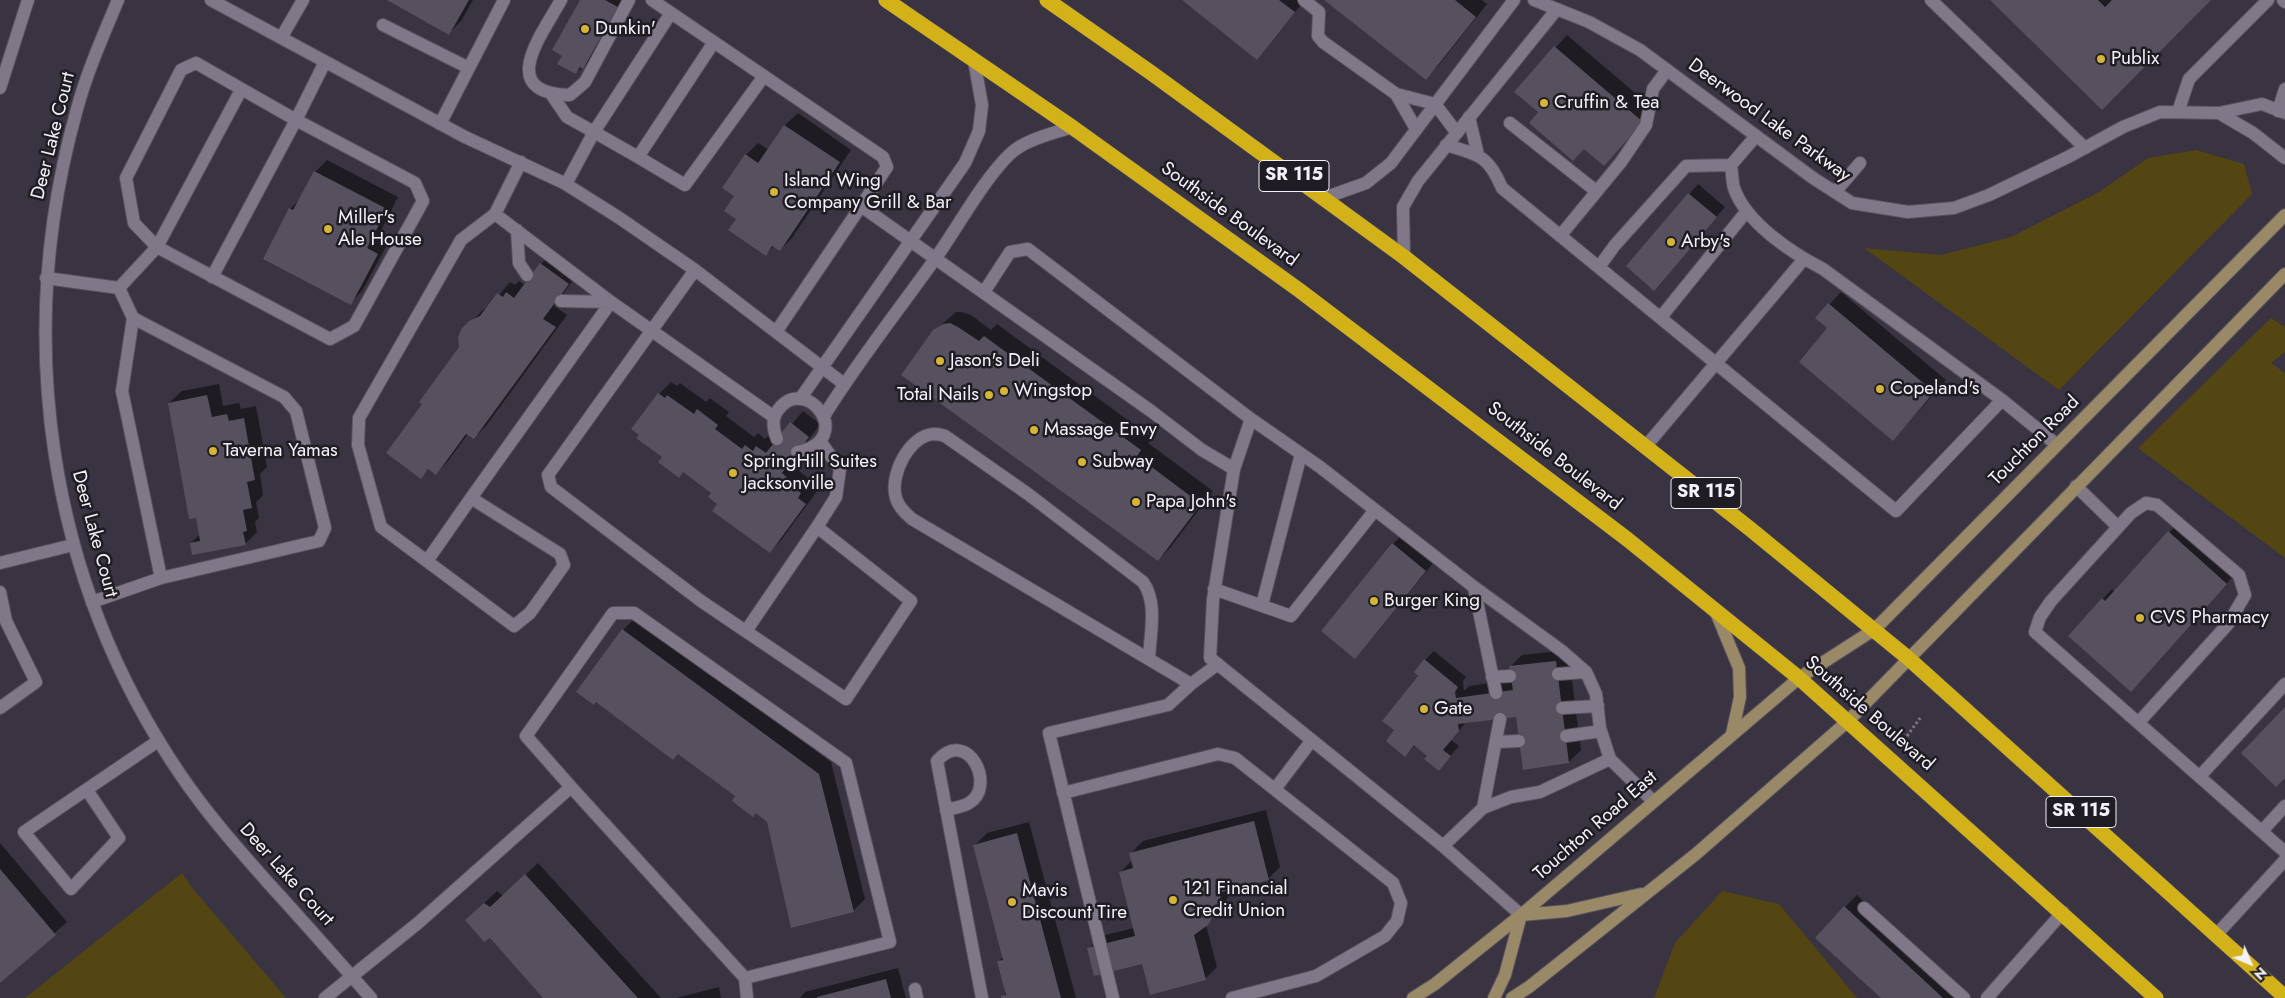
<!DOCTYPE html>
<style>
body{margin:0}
#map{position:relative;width:2285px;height:998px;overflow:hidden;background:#3a3341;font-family:Jost,sans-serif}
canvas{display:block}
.north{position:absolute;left:2225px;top:938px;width:50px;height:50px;-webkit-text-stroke:4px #1f1c23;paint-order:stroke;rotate:135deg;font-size:14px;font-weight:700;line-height:20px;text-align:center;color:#f5f1fa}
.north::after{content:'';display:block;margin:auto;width:18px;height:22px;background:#f5f1fa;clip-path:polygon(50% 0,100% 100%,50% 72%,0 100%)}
</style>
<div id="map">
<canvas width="2285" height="998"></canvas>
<div class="north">N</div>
</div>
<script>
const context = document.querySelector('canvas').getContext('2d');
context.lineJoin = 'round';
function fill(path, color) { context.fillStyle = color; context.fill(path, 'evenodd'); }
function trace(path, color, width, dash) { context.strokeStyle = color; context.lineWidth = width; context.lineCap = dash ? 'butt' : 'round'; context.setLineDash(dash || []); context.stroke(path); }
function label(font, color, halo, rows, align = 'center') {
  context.font = font + ' Jost,sans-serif'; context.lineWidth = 5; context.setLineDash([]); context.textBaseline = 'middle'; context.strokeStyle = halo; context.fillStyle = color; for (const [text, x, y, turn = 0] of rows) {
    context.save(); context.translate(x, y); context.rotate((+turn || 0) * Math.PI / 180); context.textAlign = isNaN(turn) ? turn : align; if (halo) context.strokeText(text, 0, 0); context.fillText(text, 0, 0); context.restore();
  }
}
const green = new Path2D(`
 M 2196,150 L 2244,164 L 2252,194 L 2059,390 L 1864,248 L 1941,255 L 2011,237 L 2099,192 L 2148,158 Z
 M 2271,318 L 2285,327 L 2285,352 L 2271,363 L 2285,373 L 2285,558 L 2138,448 Z
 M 182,873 L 193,889 L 286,998 L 25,998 Z
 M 1722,891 L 1779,904 L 1857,998 L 1654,998 L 1675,943 Z`);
const shadow = new Path2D(`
 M 389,0 L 473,0 L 461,21 L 449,33 Z
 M 581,0 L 625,0 L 592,59 L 576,73 L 563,55 Z
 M 1184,0 L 1305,0 L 1257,58 Z
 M 1326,0 L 1482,0 L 1487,4 L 1438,66 L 1425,79 Z
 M 1992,0 L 2209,0 L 2102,109 Z
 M 1567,35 L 1654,109 L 1604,165 L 1516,92 Z
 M 798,113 L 851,150 L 792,238 L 780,250 L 774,246 L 766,254 L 738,219 L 735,196 L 746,155 L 758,143 L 769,150 L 785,125 Z
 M 327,160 L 398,197 L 378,236 L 389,241 L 362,291 L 350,303 L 290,209 L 301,198 L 315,172 Z
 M 1698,184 L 1725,207 L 1654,289 L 1627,266 Z
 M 553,251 L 580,271 L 554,306 L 567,315 L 486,426 L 474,438 L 468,434 L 448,461 L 436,474 L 429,469 L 421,477 L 424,404 L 460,347 L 464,329 L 483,310 L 489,307 L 510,282 L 515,285 L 519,281 L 525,285 L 541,264 Z
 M 1841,292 L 1946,380 L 1893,440 L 1829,328 L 1817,318 Z
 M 956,312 L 962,312 L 971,315 L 991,330 L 997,324 L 1152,438 L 1148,443 L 1213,491 L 1170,548 L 1158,560 L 934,331 Z
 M 671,382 L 677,386 L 680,383 L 706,402 L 710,398 L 729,412 L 726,416 L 754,437 L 758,433 L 765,439 L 769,435 L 778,441 L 803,411 L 820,424 L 793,461 L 801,467 L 799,471 L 812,481 L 809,485 L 817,491 L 782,539 L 770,552 L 719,504 L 713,493 L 663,457 L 659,394 Z
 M 219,384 L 223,406 L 239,403 L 241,409 L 256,406 L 267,467 L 260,474 L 263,495 L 256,502 L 259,518 L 255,522 L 257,532 L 245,544 L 191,543 L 200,534 L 169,403 L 182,391 Z
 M 2178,523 L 2235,574 L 2140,681 L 2070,635 L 2112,589 L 2115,592 Z
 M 1402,535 L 1435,561 L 1355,657 L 1393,544 Z
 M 635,618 L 831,762 L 865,899 L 853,911 L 768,822 L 737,796 L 623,630 Z
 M 1568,650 L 1581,750 L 1569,762 L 1517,715 L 1466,722 L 1451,740 L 1459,746 L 1439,769 L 1429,756 L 1415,745 L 1405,755 L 1396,730 L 1425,660 L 1434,651 L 1466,677 L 1463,681 L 1464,691 L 1469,686 L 1512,680 L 1510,667 L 1522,655 Z
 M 1266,810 L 1280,867 L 1268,879 L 1232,889 L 1220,911 L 1206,925 L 1217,967 L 1205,979 L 1089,949 L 1101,936 L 1134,928 L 1120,873 L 1132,860 L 1131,853 L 1143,841 Z
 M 1029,822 L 1076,998 L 1003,998 L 1006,992 L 998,962 L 1004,956 L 975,845 L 987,833 Z
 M 0,843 L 67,922 L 0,981 Z
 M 538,863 L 661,998 L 544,998 L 479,908 L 497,891 L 503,896 Z
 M 1857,895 L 1968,998 L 1883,998 L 1845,907 Z
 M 898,968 L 906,998 L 800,998 L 805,992 Z
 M 719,987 L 721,998 L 676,998 Z`);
const building = new Path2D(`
 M 387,0 L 469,0 L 449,35 Z
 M 580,0 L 605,0 L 618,7 L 583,69 L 580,67 L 576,74 L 557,64 L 562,56 L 552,50 Z
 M 1182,0 L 1279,0 L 1295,12 L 1257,60 Z
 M 1324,0 L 1455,0 L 1476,17 L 1426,80 Z
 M 1990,0 L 2098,0 L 2105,7 L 2112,0 L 2211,0 L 2102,110 Z
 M 1554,46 L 1643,122 L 1604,166 L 1584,149 L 1573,161 L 1529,123 L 1538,112 L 1514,92 Z
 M 784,125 L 840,162 L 780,251 L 772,246 L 766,256 L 728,230 L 736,219 L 724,211 L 734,196 L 722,188 L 745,154 L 758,163 Z
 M 314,171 L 387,209 L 367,248 L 378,254 L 351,305 L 263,259 L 289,208 L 293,210 Z
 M 1688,193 L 1717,217 L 1654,291 L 1626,266 Z
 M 540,263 L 569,284 L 543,319 L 556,327 L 474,439 L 466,434 L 436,475 L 428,469 L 421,479 L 386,453 L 422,404 L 419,402 L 459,347 L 458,337 L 462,328 L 469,321 L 480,316 L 497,293 L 503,297 L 506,292 L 514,298 Z
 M 1828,303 L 1934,392 L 1893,441 L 1799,362 L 1827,328 L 1815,318 Z
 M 950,323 L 958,327 L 979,341 L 984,336 L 1141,450 L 1137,456 L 1201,504 L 1158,561 L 901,375 L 933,330 L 943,324 Z
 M 658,393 L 665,398 L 667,395 L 694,414 L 697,409 L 718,425 L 715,429 L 742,449 L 745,445 L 753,451 L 756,446 L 766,453 L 790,422 L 809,437 L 782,473 L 790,480 L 788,483 L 801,493 L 798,498 L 806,504 L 770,553 L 712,511 L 717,504 L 708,497 L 711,493 L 683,472 L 679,478 L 658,462 L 662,457 L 636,438 L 639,435 L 631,429 Z
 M 207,395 L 212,417 L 227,414 L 229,421 L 244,418 L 255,480 L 247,482 L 252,508 L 243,510 L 247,531 L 243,532 L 246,545 L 192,555 L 190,543 L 200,541 L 196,518 L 189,519 L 168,403 Z
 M 2168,531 L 2227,584 L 2131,692 L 2068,636 L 2102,598 L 2105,601 Z
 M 1392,543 L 1426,571 L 1355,659 L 1321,631 Z
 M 622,629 L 819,774 L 854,912 L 791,928 L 767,822 L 756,813 L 753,817 L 732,801 L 735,796 L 678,754 L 673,760 L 596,702 L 594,705 L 576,692 Z
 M 1424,659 L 1458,687 L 1455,692 L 1456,698 L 1513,690 L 1509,666 L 1556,661 L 1569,763 L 1523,770 L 1516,717 L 1458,724 L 1459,731 L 1443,750 L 1451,756 L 1439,771 L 1424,759 L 1427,756 L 1414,745 L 1405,757 L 1386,741 L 1394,730 L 1382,721 L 1418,676 L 1414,672 Z
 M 2285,707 L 2285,778 L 2276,787 L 2241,753 Z
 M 1254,821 L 1269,880 L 1222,892 L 1218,908 L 1208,925 L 1194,935 L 1206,980 L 1150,995 L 1142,964 L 1094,976 L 1087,948 L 1135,936 L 1119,872 L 1133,868 L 1129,853 Z
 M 1017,833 L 1061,998 L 1001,998 L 1001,996 L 1006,995 L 997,961 L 1003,960 L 973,845 Z
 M 0,869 L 56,935 L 0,983 Z
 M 525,874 L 638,998 L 543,998 L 490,938 L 484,942 L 465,920 L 484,903 L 490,907 Z
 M 1844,906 L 1943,998 L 1881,998 L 1815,938 Z
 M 886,979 L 891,998 L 817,998 L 817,997 Z`);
const path = new Path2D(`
 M 1907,736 L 1921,717`);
const lane = new Path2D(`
 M 211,0 L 465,137 L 564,183 L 618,217 L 695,270 L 844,384
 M 561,0 C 542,35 495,93 570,95 L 585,82 L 629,0
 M 652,0 L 883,157 L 887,167 L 861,206
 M 1304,0 L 1319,12 L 1318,36 L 1323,42 L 1396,94
 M 1931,0 L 2085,148
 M 2283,0 L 2285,2
 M 671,13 L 594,132 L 638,157 L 714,42
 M 383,25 L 469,68
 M 281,38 L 303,0
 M 0,88 L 28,0
 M 552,95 L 567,117 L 594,132 L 566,184
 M 2278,111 L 2285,89
 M 1469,117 L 1478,155
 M 1510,123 L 1596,191
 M 440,124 L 504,0
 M 1416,129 L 1396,94 L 1435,104 L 1457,133
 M 1446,145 C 1479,155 1488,155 1502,188 L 1896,511 L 2002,400 L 1823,269 C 1792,253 1746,223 1734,188 C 1732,181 1732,172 1731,165 L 1756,136
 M 638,157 L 685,185 L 764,76
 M 521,162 L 495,214 L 461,240 L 359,418 L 358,445 L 381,527 L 514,626 L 530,613 L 564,565 L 560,554 L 471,498 L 611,302 L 774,417
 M 1835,192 L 1860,163
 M 495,214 L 611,302
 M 517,230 L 519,263 L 527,275
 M 1560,236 L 1621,162 L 1646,125 L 1653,89 L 1667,70
 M 1599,267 L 1615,245 L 1686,166 L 1731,165
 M 695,270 L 548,475 L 551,487 L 701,601 L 846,699 L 911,601 L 817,527 L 836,497 L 840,469 L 820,441
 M 212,277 L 296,120 L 415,183 L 423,201 L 354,326 L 330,339 L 157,247 L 134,223 L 126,178 L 181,70 L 196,63 L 296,120 L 325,62
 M 46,278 L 119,288 L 133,318 L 122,391 L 161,578 L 319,541 L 325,528 L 296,411 L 284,397 L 133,318
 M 119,288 L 157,247 L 241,90
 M 984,292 L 1010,252 L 1028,249 L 1251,419 L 1234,469
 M 561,301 L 611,302
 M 1661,317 L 1746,212
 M 776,332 L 861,206 L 1151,411 L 1202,450 L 1234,469 L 1213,600 L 1210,658 L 1443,846 L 1521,915
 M 800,399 L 965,163 L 979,131 L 982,105 L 974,60
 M 2002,400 L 2057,445
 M 824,416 C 858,361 898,311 935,259 C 958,227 983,180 1010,154 C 1026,139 1052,134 1072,127
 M 1251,419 L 1320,467 L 1474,587 L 1562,651 L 1586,672 L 1596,694 L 1600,728 L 1610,759 L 1653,801
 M 777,439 C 773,429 771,419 778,410 C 806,372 858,440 797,452
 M 1646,446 L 1804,259
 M 2076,486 L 2118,527
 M 427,561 L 471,498
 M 0,563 L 73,545
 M 1474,587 L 1496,693
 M 1214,589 L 1291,616 L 1375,510
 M 0,592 L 6,621 L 36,682 L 0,708
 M 92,602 L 161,578
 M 1262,605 L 1301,454
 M 746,631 L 817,527
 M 1149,659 C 1150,634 1158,603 1143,582 L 1028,494 L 945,436 C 942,435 937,434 934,434 C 909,435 889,476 896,498 C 898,506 906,514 912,519 L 1184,680 L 1191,684 L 1218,664
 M 1558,674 L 1586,672
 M 1492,677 L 1510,676
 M 1562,708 L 1598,706
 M 2139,722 L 2228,624 L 2245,595 L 2239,575 L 2157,505 L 2146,503 L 2131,513 L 2051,601 L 2040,617 L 2035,632 L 2285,852
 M 1566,736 L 1601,731
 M 1496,742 L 1519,741
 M 2200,776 L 2285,684
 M 571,787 L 526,736 L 613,613 L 634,613 L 846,763 L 890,942 L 745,978
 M 1275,789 L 1312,740
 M 87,790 L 119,838 L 71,889 L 24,832 L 158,741
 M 1063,793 L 1218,754 L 1235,758 L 1393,883 L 1401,903 L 1397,921 L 1385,936 L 1316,976 L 1232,998
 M 1483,808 L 1500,719
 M 946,810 C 953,808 963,807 969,803 C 997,787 968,726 937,761 L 982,998
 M 2262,831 L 2285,806
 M 1443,846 L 1483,808 L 1511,797 L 1540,792 L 1610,759
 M 1864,908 L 1964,998
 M 2217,934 L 2285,860
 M 915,989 L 917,998
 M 325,998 L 418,923 L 571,787 L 745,978 L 747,998
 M 1113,998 L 1049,733 L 1168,705 L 1191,684
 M 1987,998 L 2063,912`);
const street = new Path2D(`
 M 118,0 C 103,36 87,72 77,109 C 13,336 47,578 180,774 C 207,814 239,850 271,886 C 305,923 338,961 371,998
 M 1534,0 L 1589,22 L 1640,50 L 1813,178 L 1852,203 L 1908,212 L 1954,208 L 1989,195 L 2068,157 L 2123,127 L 2160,112 L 2219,113 L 2262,104 L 2285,113
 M 2178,112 L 2189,79 L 2268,0
 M 2219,113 L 2253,133 L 2285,158
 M 1324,198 L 1366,183 L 1391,163 L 1514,0
 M 1404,257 L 1403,207 L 1418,181 L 1557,9`);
const secondary = new Path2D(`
 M 1715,610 L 1739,668 L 1740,697 L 1732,734
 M 1413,998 L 1435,984 L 1521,915 L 1799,678 L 1875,629 L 2285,215
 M 1494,998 L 1505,975 L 1521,915 L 1567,911 L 1641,894
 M 1512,998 L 1529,987 L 1696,854 L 1848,721 L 2285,274`);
const highway = new Path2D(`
 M 886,0 L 1072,127 L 1299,290 L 1627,539 L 1799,678 L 2156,998
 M 1047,0 L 1150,72 L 1404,257 L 1749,528 L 1908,658 L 2285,997`);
const markers = [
 [585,29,5,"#d5b535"],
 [2101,59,5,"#d5b535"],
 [1544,103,5,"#d5b535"],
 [774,192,5,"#d5b535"],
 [328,229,5,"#d5b535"],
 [1671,242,5,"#d5b535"],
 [940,361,5,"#d5b535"],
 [1880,389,5,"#d5b535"],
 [1004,391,5,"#d5b535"],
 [989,395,5,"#d5b535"],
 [1034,430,5,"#d5b535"],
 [213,451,5,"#d5b535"],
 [1082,462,5,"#d5b535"],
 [733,473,5,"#d5b535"],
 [1136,502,5,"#d5b535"],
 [1374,601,5,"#d5b535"],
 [2140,618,5,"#d5b535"],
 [1424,709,5,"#d5b535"],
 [1173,900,5,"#d5b535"],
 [1012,902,5,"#d5b535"]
];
const shields = [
 [1294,176,70],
 [1706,493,70],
 [2081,812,70]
];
const shieldNames = [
 ["SR 115",1294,176],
 ["SR 115",1706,493],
 ["SR 115",2081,812]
];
const poiNames = [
 ["Dunkin'",595,29],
 ["Publix",2111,59],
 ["Cruffin & Tea",1554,103],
 ["Island Wing",784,181],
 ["Company Grill & Bar",784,203],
 ["Miller's",338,218],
 ["Ale House",338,240],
 ["Arby's",1681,242],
 ["Jason's Deli",950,361],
 ["Copeland's",1890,389],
 ["Wingstop",1014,391],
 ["Total Nails",979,395,"right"],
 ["Massage Envy",1044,430],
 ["Taverna Yamas",223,451],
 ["SpringHill Suites",743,462],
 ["Jacksonville",743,484],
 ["Subway",1092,462],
 ["Papa John's",1146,502],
 ["Burger King",1384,601],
 ["CVS Pharmacy",2150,618],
 ["Gate",1434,709],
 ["121 Financial",1183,889],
 ["Credit Union",1183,911],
 ["Mavis",1022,891],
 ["Discount Tire",1022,913]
];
const streetNames = [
 ["Deerwood Lake Parkway",1769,121,36],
 ["Deer Lake Court",54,136,-76],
 ["Southside Boulevard",1229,215,36],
 ["Touchton Road",2035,441,-45],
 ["Southside Boulevard",1554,457,38],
 ["Deer Lake Court",94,534,75],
 ["Southside Boulevard",1869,714,41],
 ["Touchton Road East",1596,826,-41],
 ["Deer Lake Court",286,875,48]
];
fill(green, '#534613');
fill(shadow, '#0007');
fill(building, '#57505f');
trace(lane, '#58535e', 14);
trace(street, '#58535e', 14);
trace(secondary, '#58535e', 14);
trace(highway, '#58535e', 16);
trace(path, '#7c7783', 3, [2.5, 2.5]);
trace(lane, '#807888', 12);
trace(street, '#807888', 12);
trace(secondary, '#998966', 12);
trace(highway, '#d3b118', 15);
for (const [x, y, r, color] of markers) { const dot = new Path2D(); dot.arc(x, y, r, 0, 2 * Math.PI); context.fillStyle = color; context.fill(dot); trace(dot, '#1f1c23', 2); }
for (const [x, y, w] of shields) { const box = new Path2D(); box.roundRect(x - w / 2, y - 15.5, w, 31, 4); context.fillStyle = '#1f1c23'; context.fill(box); trace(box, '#f5f1fa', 1); }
label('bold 18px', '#f5f1fa', null, shieldNames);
label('19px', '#f5f1fa', '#1f1c23', poiNames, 'left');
label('19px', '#f5f1fa', '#1f1c23', streetNames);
</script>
